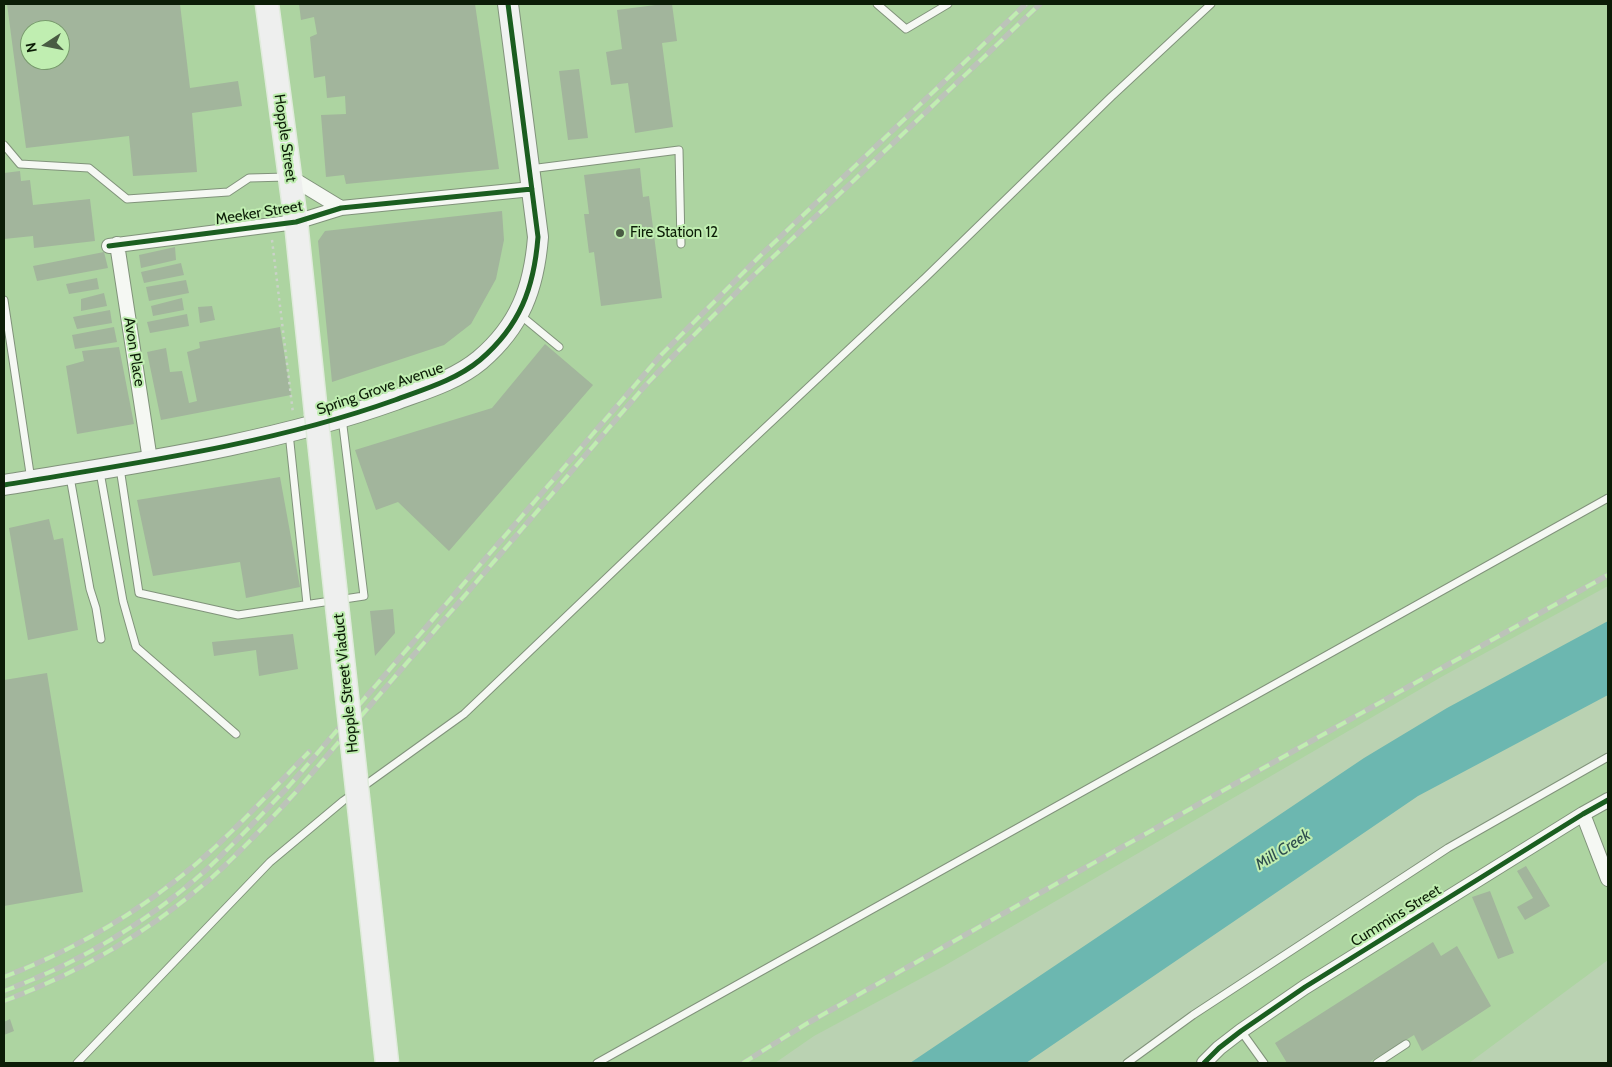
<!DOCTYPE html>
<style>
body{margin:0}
#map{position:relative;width:1612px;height:1067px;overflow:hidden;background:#bad2b2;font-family:Cabin,sans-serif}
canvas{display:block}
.frame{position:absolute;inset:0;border:5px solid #0c1d07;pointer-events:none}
.north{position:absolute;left:20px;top:20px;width:50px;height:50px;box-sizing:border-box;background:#c0eeb1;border:1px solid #789a6d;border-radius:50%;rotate:259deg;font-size:14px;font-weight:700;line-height:20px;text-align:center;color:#0c1d07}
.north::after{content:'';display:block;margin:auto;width:18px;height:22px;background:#495c43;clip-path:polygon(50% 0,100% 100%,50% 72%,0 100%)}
</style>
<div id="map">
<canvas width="1612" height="1067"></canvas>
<div class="frame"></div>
<div class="north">N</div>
</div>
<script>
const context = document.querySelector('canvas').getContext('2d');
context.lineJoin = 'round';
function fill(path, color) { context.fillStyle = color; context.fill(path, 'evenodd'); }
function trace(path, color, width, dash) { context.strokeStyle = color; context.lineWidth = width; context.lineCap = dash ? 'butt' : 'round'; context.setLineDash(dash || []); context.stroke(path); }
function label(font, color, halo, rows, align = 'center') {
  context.font = font + ' Cabin,sans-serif'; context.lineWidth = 4; context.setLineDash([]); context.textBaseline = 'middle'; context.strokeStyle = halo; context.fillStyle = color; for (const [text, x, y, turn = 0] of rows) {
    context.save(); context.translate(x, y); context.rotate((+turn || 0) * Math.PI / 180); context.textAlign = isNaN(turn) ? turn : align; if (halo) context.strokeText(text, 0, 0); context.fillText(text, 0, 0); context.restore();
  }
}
const built = new Path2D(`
 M 4,4 L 1608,4 L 1608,586 L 1443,676 L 944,966 L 814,1036 L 775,1063 L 4,1063 ZM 30,30 L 60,30 L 60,60 L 30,60 Z
 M 1608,757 L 1608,960 L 1469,1063 L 1127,1063 L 1448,848 Z`);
const water = new Path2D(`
 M 1608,621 L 1608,695 L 1418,796 L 1026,1063 L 910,1063 L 1364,758 L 1447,708 Z`);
const building = new Path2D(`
 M 7,4 L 180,4 L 190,88 L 238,81 L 242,106 L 192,113 L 197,172 L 133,176 L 129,136 L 26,148 ZM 30,30 L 60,30 L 60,60 L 30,60 Z
 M 299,4 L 475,4 L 499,169 L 346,184 L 344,175 L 326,177 L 321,115 L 346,114 L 345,96 L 327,98 L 325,76 L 314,78 L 310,37 L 317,34 L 314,17 L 301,20 Z
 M 663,4 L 672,4 L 677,41 L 662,43 L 673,127 L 635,133 L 628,83 L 611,85 L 606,52 L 622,49 L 617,10 Z
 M 579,69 L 588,138 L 568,140 L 559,71 Z
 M 640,168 L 643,197 L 649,196 L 662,298 L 601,306 L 594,252 L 589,253 L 584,214 L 589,214 L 584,175 Z
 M 20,171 L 21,181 L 30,180 L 33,205 L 90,199 L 95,241 L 34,248 L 33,236 L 4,239 L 4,173 Z
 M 502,211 L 504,240 L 496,279 L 471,324 L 444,345 L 332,382 L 318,241 L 325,231 Z
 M 175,247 L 176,260 L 141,268 L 139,255 Z
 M 104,252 L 108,268 L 37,281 L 33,266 Z
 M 181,263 L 184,275 L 144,283 L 141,272 Z
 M 97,278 L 99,289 L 69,294 L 66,284 Z
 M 186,280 L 189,293 L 149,301 L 146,287 Z
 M 104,293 L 107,306 L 81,311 L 81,299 Z
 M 182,298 L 184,310 L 153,316 L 151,306 Z
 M 212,306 L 215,320 L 200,323 L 198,307 Z
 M 110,310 L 112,323 L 77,329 L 73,317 Z
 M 187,314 L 189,326 L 150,333 L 147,322 Z
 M 114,327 L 117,342 L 75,349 L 72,335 Z
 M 280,327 L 291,395 L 161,420 L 147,352 L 166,348 L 170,372 L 182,371 L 189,403 L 197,401 L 187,352 L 200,348 L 199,342 Z
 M 545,344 L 593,385 L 449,551 L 398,502 L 376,510 L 355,450 L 492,408 Z
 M 119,347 L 134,424 L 77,434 L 66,366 L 84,361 L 82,351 Z
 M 280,477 L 300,587 L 246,598 L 240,562 L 153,576 L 137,500 Z
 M 49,519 L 54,540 L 63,538 L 78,630 L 28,640 L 9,528 Z
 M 393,609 L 395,633 L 375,656 L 370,611 Z
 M 293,634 L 298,669 L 259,676 L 256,650 L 214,656 L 212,642 Z
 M 47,673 L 83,892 L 4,906 L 4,680 Z
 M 1526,866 L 1550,906 L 1525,920 L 1517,907 L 1533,898 L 1517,871 Z
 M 1490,891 L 1514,953 L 1498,959 L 1472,897 Z
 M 1433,942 L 1441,956 L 1457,946 L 1491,1006 L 1422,1051 L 1414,1035 L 1368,1063 L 1287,1063 L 1275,1043 Z
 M 10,1019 L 14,1031 L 4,1035 L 4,1022 Z`);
const path = new Path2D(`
 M 272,240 L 293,413`);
const service = new Path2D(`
 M 877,4 L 906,29 L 948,4
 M 4,145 L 20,164 L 89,168 L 127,199 L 228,192 L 249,178 L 287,177
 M 530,169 L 679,150 L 681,244
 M 4,300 L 31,480
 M 519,314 L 559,347
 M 289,433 L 307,604
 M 120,468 L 139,593 L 238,615 L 364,596 L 342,418
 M 100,472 L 123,601 L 136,647 L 236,734
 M 70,477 L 90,589 L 96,608 L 101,639
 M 1241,1031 L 1264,1063
 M 77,1063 L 270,862 L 343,801 L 464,714 L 705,484 L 926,277 L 1111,97 L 1211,4
 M 597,1063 L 1608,498
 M 1127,1063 L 1193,1015 L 1448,848 L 1608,757
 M 1377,1063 L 1406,1044`);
const minor = new Path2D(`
 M 290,177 L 341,208
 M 117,244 L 150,460
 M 109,246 L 296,222 L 341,208 L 532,189
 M 1583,814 L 1608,879
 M 1204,1063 L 1219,1048 L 1241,1031 L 1305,987 L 1583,814 L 1608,800`);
const secondary = new Path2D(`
 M 4,485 C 135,463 269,445 395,400 C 425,389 456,380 480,360 C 520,326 534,288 538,237 L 508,4`);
const primary = new Path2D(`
 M 267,4 L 296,222 L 316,413`);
const rail = new Path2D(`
 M 4,977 C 74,950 138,913 196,864 C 236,830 272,790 309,752
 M 4,991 C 77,964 148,922 206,870 C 235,843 262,814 289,786 L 661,355 L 759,257 L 1026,4
 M 4,1001 C 79,973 148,932 209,880 C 240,853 267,823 295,793 L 644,387 L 682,347 L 754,275 L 1040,4
 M 743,1063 L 806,1024 L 1608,575`);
const primaryBridge = new Path2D(`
 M 316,413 L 387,1063`);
const cycleway = new Path2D(`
 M 109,246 L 296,222 L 341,208 L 532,189
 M 4,485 C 135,463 269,445 395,400 C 425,389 456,380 480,360 C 520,326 534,288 538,237 L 508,4
 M 1204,1063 L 1219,1048 L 1241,1031 L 1305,987 L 1583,814 L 1608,800`);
const markers = [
 [620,233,5,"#495c43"]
];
const streetNames = [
 ["Hopple Street",285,138,82],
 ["Meeker Street",259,213,-9],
 ["Avon Place",134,352,81],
 ["Spring Grove Avenue",380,389,-19],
 ["Hopple Street Viaduct",346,683,-96],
 ["Cummins Street",1396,916,-32]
];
const poiNames = [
 ["Fire Station 12",630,233]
];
const waterNames = [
 ["Mill Creek",1283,850,-32]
];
fill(built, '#add4a1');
fill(water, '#6cb7b0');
fill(building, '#a2b59c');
trace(service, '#81937b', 9);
trace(minor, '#81937b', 16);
trace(secondary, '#81937b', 22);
trace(primary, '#e0ebdc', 25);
trace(path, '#cad2c8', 2.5, [2.5, 4]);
trace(service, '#f5f8f3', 7);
trace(minor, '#f5f8f3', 14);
trace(secondary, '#f1f3f1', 20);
trace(primary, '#eeefee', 22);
trace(rail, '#bcc3b9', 5.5);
trace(rail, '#c0eeb1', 4, [11]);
trace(primaryBridge, '#e0ebdc', 25, []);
trace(primaryBridge, '#eeefee', 22);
trace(cycleway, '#1b5e20', 5);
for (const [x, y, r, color] of markers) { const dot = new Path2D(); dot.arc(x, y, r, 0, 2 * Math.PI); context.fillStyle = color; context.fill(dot); trace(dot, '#c0eeb1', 2); }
label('15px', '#0c1d07', '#c0eeb1', streetNames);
label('15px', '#0c1d07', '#c0eeb1', poiNames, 'left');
label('italic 16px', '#2e4d4e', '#c0eeb1', waterNames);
</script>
